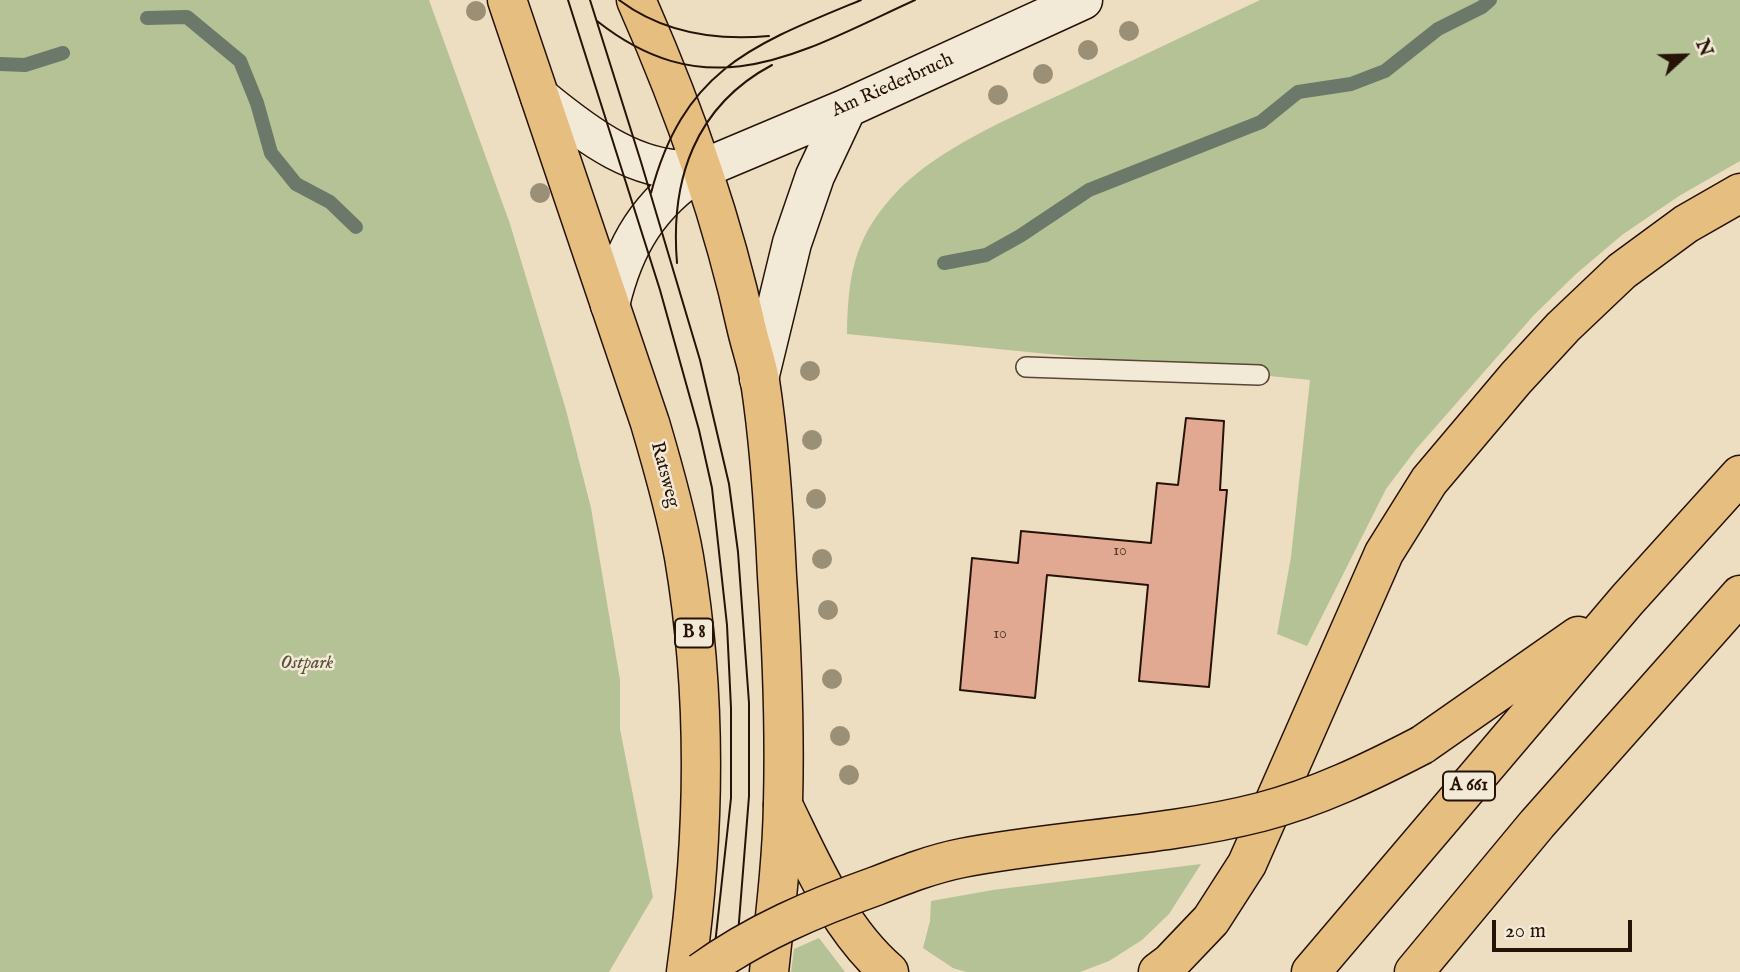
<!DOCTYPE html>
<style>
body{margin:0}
#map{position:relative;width:1740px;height:972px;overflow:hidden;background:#edddc1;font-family:"IM FELL English",serif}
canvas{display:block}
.north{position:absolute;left:1649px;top:21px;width:70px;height:70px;-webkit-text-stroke:5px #f3e9d7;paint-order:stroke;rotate:68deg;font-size:19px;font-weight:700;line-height:28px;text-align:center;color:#261306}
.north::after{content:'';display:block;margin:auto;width:24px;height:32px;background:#261306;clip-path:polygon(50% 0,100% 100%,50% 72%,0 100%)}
.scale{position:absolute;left:1492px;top:920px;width:140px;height:32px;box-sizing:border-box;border:4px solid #261306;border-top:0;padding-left:9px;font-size:21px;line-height:24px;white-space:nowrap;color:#261306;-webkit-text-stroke:5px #f3e9d7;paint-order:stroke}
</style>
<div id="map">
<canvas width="1740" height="972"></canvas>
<div class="north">N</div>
<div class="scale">20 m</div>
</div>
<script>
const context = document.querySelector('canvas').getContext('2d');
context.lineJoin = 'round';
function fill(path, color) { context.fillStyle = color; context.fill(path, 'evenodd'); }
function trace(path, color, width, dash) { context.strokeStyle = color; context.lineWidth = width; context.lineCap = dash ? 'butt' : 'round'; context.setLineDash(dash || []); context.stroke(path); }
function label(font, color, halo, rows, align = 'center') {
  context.font = font + ' "IM FELL English",serif'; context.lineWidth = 5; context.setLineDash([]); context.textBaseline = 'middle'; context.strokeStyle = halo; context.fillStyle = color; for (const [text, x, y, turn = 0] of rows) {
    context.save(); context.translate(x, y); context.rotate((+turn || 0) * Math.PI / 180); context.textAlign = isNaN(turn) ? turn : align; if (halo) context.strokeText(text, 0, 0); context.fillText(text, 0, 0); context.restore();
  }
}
const green = new Path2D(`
 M 0,0 L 429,0 L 510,224 L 566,410 L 591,508 L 620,680 L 620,729 L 653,897 L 609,972 L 0,972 Z
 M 1260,0 L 1740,0 L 1740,161 L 1679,196 L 1622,235 L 1576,274 L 1534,315 L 1417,448 L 1386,489 L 1307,646 L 1277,634 L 1291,557 L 1310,380 L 847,334 C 848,279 853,240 892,197 C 933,150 1012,117 1068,91 C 1132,61 1196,30 1260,0 Z
 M 1201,864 L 1169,914 L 1142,940 L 1109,961 L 1080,972 L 966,972 L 953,968 L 923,948 L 930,921 L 931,901 L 993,890 Z
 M 819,938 L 845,972 L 791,972 L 794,949 Z`);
const stream = new Path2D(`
 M 147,18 L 187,17 L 240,61 L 257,103 L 271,153 L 296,184 L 330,202 L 356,227
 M 0,64 L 25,65 L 63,53
 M 944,263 L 986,255 L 1020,236 L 1089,190 L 1261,122 L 1298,92 L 1351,84 L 1385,71 L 1438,29 L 1482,7 L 1490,0`);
const building = new Path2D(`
 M 1186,418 L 1224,421 L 1220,490 L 1227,490 L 1209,687 L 1139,681 L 1148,585 L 1047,575 L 1035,698 L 960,690 L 972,558 L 1018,563 L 1021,531 L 1151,543 L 1157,483 L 1178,485 Z`);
const service = new Path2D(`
 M 1026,367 L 1259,375`);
const secondary = new Path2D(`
 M 540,97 C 585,134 640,177 702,169
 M 610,305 C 624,245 649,203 702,169 L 847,108 L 1083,0
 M 759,379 L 792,243 L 815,176 L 847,108`);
const primary = new Path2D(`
 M 507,0 L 650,423 C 663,467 676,512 684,557 C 707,693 705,836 686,972
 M 636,0 C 683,106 722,216 747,330 C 751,347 757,364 760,381 C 770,446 774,511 777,576 C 782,652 785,728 783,803 C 782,860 775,916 769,972`);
const motorway = new Path2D(`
 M 1422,745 L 1578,636
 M 783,805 C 812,864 839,929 889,972
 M 1158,972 L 1170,963 L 1211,920 L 1247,864 L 1384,553 L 1429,481 L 1516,378 L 1563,327 L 1622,271 L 1686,224 L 1740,193
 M 1311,972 L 1627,600 L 1740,475
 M 1414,972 L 1537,824 L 1740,595`);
const tram = new Path2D(`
 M 568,0 L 660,290 L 699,430 L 712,488 L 727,625 L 731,708 L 731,798 L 712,972
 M 590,0 L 641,162 L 700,360 L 729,484 L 738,552 L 749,703 L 749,796 L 735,972
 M 619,0 C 663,33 715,41 769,36
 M 597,21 C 711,111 801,52 915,0
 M 651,193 C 684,69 752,45 861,0
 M 677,263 C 670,180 695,106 772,65`);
const motorwayBridge = new Path2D(`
 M 701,972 C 755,933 814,908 876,886 C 904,875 932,864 962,858 C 1061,839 1163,837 1261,812 C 1318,797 1370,772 1422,745`);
const trees = [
 [476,11],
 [1129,31],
 [1088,50],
 [1043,74],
 [998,95],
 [540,193],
 [810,371],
 [812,440],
 [816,499],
 [822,559],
 [828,610],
 [832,679],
 [840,736],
 [849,775]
];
const numberNames = [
 ["10",1120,552],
 ["10",1000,635]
];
const shields = [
 [694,633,38],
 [1469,786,52]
];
const shieldNames = [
 ["B 8",694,633],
 ["A 661",1469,786]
];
const streetNames = [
 ["Am Riederbruch",893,86,-24],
 ["Ratsweg",664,475,75]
];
const parkNames = [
 ["Ostpark",307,664]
];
fill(green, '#b4c296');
trace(stream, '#6c796a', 14);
fill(building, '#e1a892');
trace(building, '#261306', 2);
trace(service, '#584635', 22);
trace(secondary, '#261306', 41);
trace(primary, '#261306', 41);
trace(motorway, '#261306', 41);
trace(service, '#f3e9d7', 19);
trace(secondary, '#f3e9d7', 38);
trace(primary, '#e6be80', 38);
trace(motorway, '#e6be80', 38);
trace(tram, '#261306', 2);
trace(motorwayBridge, '#261306', 41, []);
trace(motorwayBridge, '#e6be80', 38);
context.fillStyle = '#9b8f76';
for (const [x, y] of trees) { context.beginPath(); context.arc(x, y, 10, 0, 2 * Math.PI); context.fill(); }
label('16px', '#553829', null, numberNames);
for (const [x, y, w] of shields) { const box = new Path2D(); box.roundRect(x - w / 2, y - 14.5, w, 29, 5); context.fillStyle = '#f3e9d7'; context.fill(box); trace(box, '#261306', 2); }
label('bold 18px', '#261306', null, shieldNames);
label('19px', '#261306', '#f3e9d7', streetNames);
label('italic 19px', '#585038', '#f3e9d7', parkNames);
</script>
